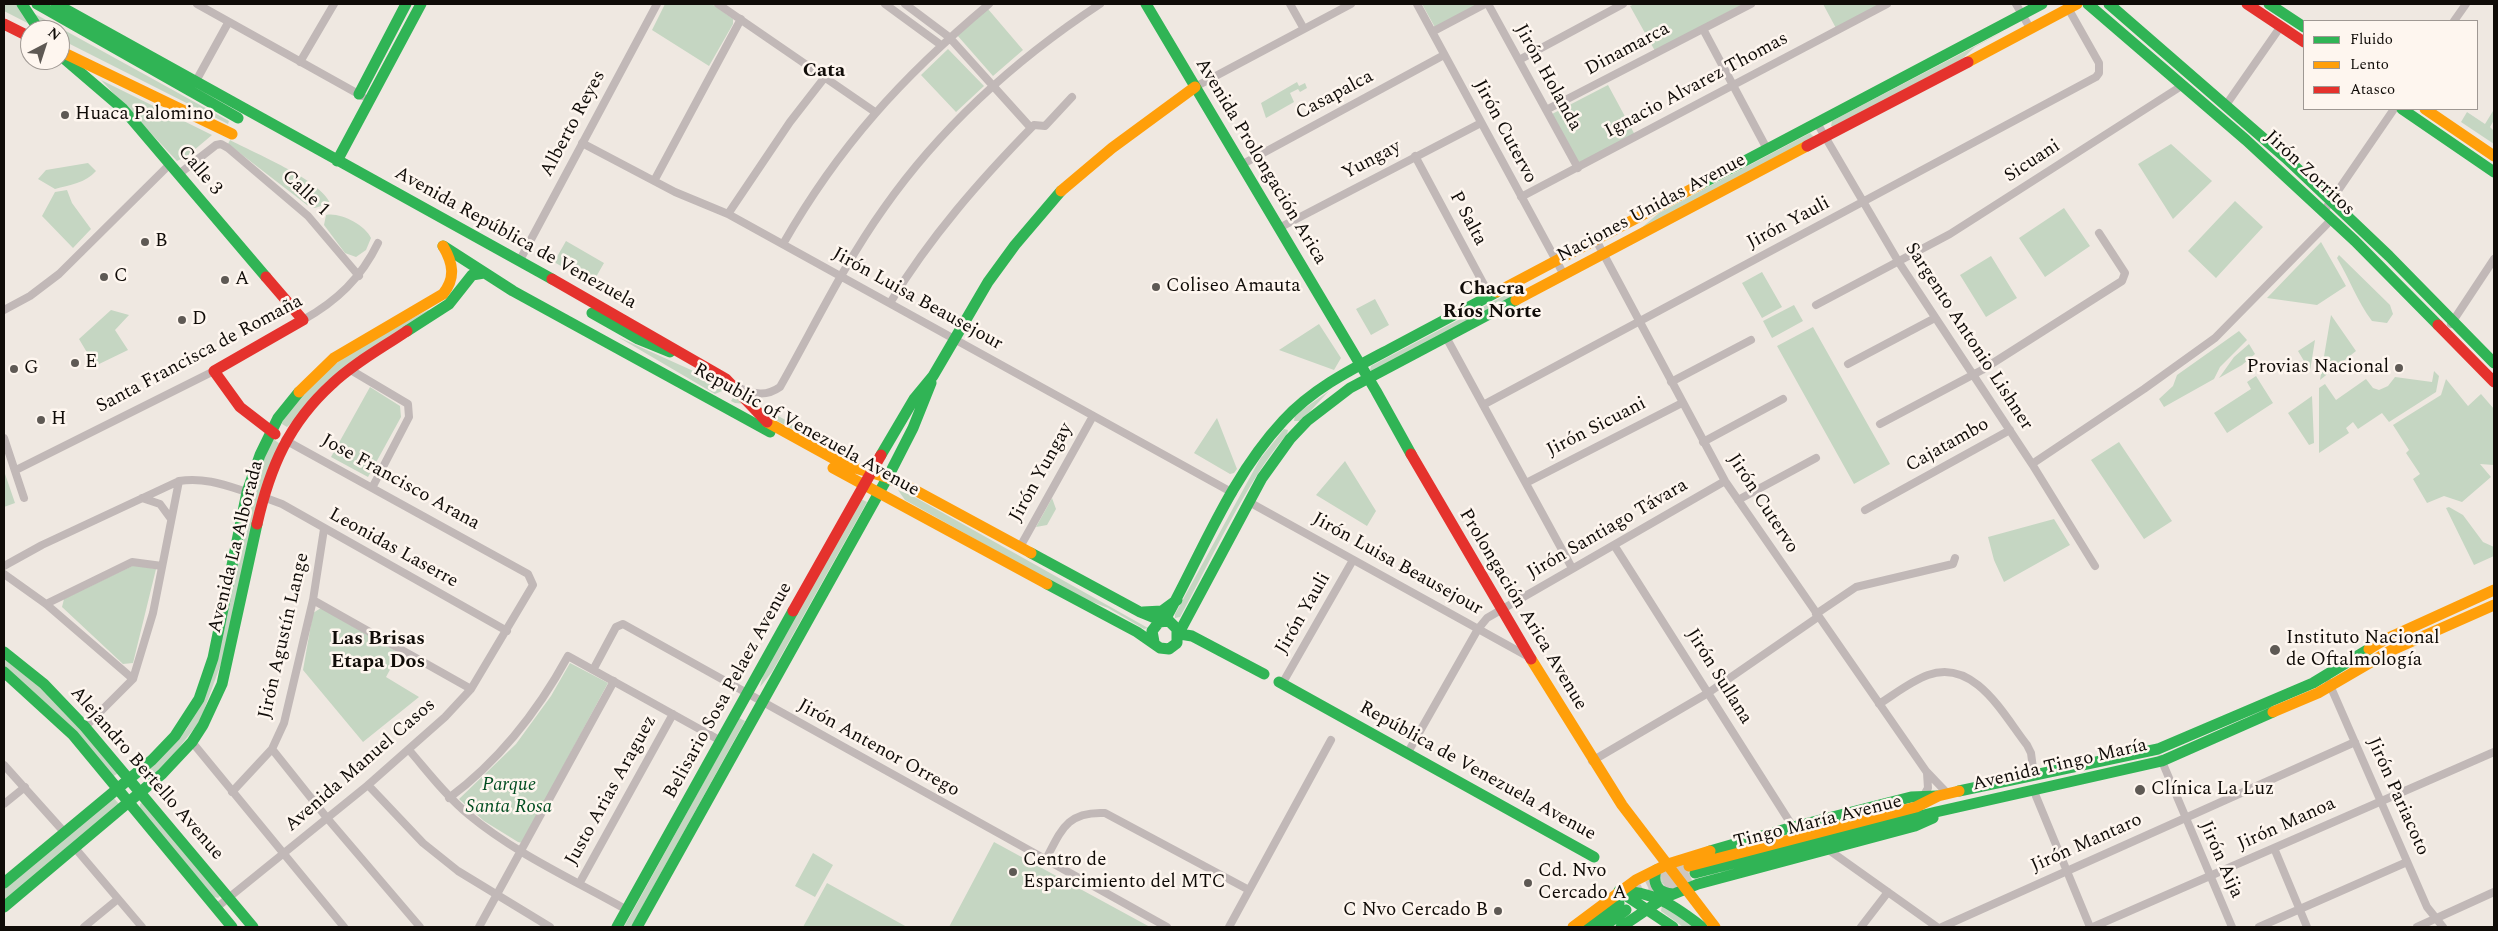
<!DOCTYPE html>
<meta charset="utf-8">
<style>
body{margin:0}
#map{position:relative;width:2498px;height:931px;overflow:hidden;background:#efe8e1;font-family:Spectral,serif}
canvas{display:block}
.frame{position:absolute;inset:0;border:5px solid #100c08;pointer-events:none}
.legend{position:absolute;left:2303px;top:20px;width:175px;height:90px;box-sizing:border-box;background:#fef6ef;border:1px solid #9f9893;margin:0;padding:6px 9px;list-style:none;font-size:15px;color:#100c08}
.legend li{display:flex;align-items:center;gap:10px;height:25px}
.legend b{width:25px;border:1px solid #9f9893}
.north{position:absolute;left:20px;top:20px;width:50px;height:50px;box-sizing:border-box;background:#fef6ef;border:1px solid #9f9893;border-radius:50%;rotate:40deg;font-size:14px;font-weight:700;line-height:20px;text-align:center;color:#100c08}
.north::after{content:'';display:block;margin:auto;width:18px;height:22px;background:#5e5954;clip-path:polygon(50% 0,100% 100%,50% 72%,0 100%)}
</style>
<div id="map">
<canvas width="2498" height="931"></canvas>
<div class="frame"></div>
<ul class="legend">
<li><b style="height:6px;background:#30b455"></b>Fluido</li>
<li><b style="height:6px;background:#ff9f0a"></b>Lento</li>
<li><b style="height:6px;background:#e5322d"></b>Atasco</li>
</ul>
<div class="north">N</div>
</div>
<script>
const context = document.querySelector('canvas').getContext('2d');
context.lineJoin = 'round';
function fill(path, color) { context.fillStyle = color; context.fill(path, 'evenodd'); }
function trace(path, color, width, dash) { context.strokeStyle = color; context.lineWidth = width; context.lineCap = dash ? 'butt' : 'round'; context.setLineDash(dash || []); context.stroke(path); }
function label(font, color, halo, rows, align = 'center') {
  context.font = font + ' Spectral,serif'; context.lineWidth = 5; context.setLineDash([]); context.textBaseline = 'middle'; context.strokeStyle = halo; context.fillStyle = color; for (const [text, x, y, turn = 0] of rows) {
    context.save(); context.translate(x, y); context.rotate((+turn || 0) * Math.PI / 180); context.textAlign = isNaN(turn) ? turn : align; if (halo) context.strokeText(text, 0, 0); context.fillText(text, 0, 0); context.restore();
  }
}
const green = new Path2D(`
 M 4,4 L 17,4 L 229,121 L 228,124 L 60,39 L 60,30 L 41,30 L 4,11 Z
 M 665,4 L 712,4 L 733,19 L 733,24 L 709,66 L 652,30 Z
 M 1422,4 L 1485,4 L 1437,31 Z
 M 1635,4 L 1743,4 L 1655,51 L 1630,6 Z
 M 1823,4 L 1886,4 L 1837,30 Z
 M 988,9 L 1023,50 L 993,76 L 957,35 Z
 M 2008,29 L 1975,47 L 1962,59 L 1834,127 L 1831,126 L 1832,121 Z
 M 948,49 L 984,86 L 956,112 L 921,75 Z
 M 101,80 L 212,135 L 187,156 L 177,161 Z
 M 1297,82 L 1299,86 L 1305,83 L 1307,88 L 1300,92 L 1298,89 L 1290,93 L 1294,102 L 1266,118 L 1261,103 Z
 M 1608,85 L 1635,135 L 1579,164 L 1552,114 Z
 M 2493,111 L 2494,120 L 2490,127 L 2494,131 L 2494,144 L 2461,122 L 2467,112 L 2485,124 Z
 M 1810,133 L 1814,137 L 1640,229 L 1659,213 Z
 M 230,140 C 252,152 321,180 330,203 L 315,208 L 307,205 L 228,144 Z
 M 2171,144 L 2212,181 L 2173,219 L 2138,164 Z
 M 88,163 L 96,171 C 86,183 69,185 55,189 L 38,179 L 46,170 Z
 M 67,190 L 72,203 L 91,229 L 73,248 L 42,216 L 55,192 Z
 M 2235,201 L 2263,227 L 2216,278 L 2188,251 Z
 M 2064,208 L 2090,246 L 2045,277 L 2019,238 Z
 M 326,215 C 340,212 365,225 371,238 L 366,250 L 356,257 L 345,253 L 324,225 Z
 M 566,241 L 604,263 L 592,284 L 554,262 Z
 M 2321,242 L 2346,286 L 2317,305 L 2267,298 Z
 M 2339,255 L 2390,305 L 2393,314 L 2387,323 L 2372,321 C 2357,301 2350,280 2337,258 Z
 M 1991,256 L 2017,298 L 1986,317 L 1960,275 Z
 M 1762,272 L 1782,307 L 1762,318 L 1742,283 Z
 M 1515,290 L 1516,293 L 1504,303 L 1373,373 L 1370,370 L 1371,366 Z
 M 1375,299 L 1389,325 L 1371,335 L 1356,309 Z
 M 1794,305 L 1803,321 L 1772,338 L 1763,321 Z
 M 111,310 L 129,315 L 115,330 L 128,350 L 95,366 L 79,339 Z
 M 428,310 L 432,311 L 370,350 L 287,427 L 282,424 L 283,417 L 320,375 L 362,345 Z
 M 2331,315 L 2356,351 L 2320,380 Z
 M 1319,324 L 1341,358 L 1334,370 L 1279,350 Z
 M 1813,327 L 1890,464 L 1854,484 L 1777,346 Z
 M 2239,331 L 2247,340 L 2220,367 L 2214,379 L 2164,407 L 2159,399 L 2173,386 L 2177,375 Z
 M 618,337 L 720,383 L 723,388 L 722,391 L 715,394 Z
 M 2315,340 L 2310,371 L 2298,351 Z
 M 2249,344 L 2255,354 L 2242,365 L 2219,378 L 2234,357 Z
 M 2434,371 L 2439,376 L 2436,392 L 2389,422 L 2382,413 L 2358,429 L 2353,422 L 2346,428 L 2349,433 L 2319,453 L 2319,388 L 2325,384 L 2336,400 L 2366,379 L 2373,388 L 2379,390 L 2388,386 L 2395,377 L 2432,382 Z
 M 2256,376 L 2273,403 L 2227,433 L 2214,413 L 2251,389 L 2247,382 Z
 M 2446,379 L 2468,406 L 2481,394 L 2494,409 L 2494,465 L 2480,464 L 2491,477 L 2462,502 L 2444,496 L 2427,503 L 2413,479 L 2420,474 L 2406,453 L 2409,450 L 2393,425 L 2441,395 Z
 M 370,387 L 400,406 L 401,417 L 368,477 L 331,457 Z
 M 1329,391 L 1301,421 L 1294,421 L 1295,415 Z
 M 736,393 L 846,453 L 855,460 L 853,462 L 746,404 L 735,403 L 731,401 Z
 M 2312,396 L 2314,443 L 2309,445 L 2288,413 Z
 M 1217,418 L 1237,469 L 1234,473 L 1230,474 L 1194,453 Z
 M 1284,429 L 1288,430 L 1287,434 C 1245,483 1212,559 1180,617 L 1175,618 L 1175,614 L 1260,459 Z
 M 273,439 L 283,446 L 226,650 L 200,721 L 163,768 L 146,780 L 142,777 L 144,772 L 186,730 L 199,708 L 256,477 Z
 M 2119,442 L 2172,521 L 2144,539 L 2091,460 Z
 M 1345,461 L 1376,511 L 1367,526 L 1316,495 Z
 M 4,471 L 15,503 L 4,507 Z
 M 898,490 L 911,495 L 1148,628 L 1144,629 L 1108,608 L 1077,596 L 905,500 Z
 M 1052,498 L 1056,509 L 1047,525 L 1036,527 Z
 M 861,499 L 867,502 L 772,672 L 760,687 L 764,672 Z
 M 2449,507 L 2463,515 L 2483,542 L 2494,547 L 2494,556 L 2474,565 L 2446,508 Z
 M 2054,519 L 2070,545 L 2004,582 L 1994,560 L 1988,537 Z
 M 134,565 L 156,569 L 133,663 L 123,664 L 62,607 L 64,599 Z
 M 321,608 L 399,653 L 386,677 L 419,697 L 363,742 L 303,670 L 313,613 Z
 M 4,658 L 44,691 L 120,772 L 112,777 L 4,670 Z
 M 570,663 L 608,683 L 522,843 L 518,842 L 484,821 L 459,799 L 516,744 L 551,696 Z
 M 739,718 L 745,721 L 631,927 L 624,927 Z
 M 112,796 L 119,804 L 4,901 L 4,887 Z
 M 143,802 L 221,895 L 218,898 L 214,897 L 140,809 L 140,804 Z
 M 994,842 L 1150,927 L 949,927 Z
 M 813,853 L 833,865 L 815,897 L 795,886 Z
 M 1665,869 L 1678,886 L 1671,889 L 1658,881 L 1659,875 Z
 M 827,883 L 907,927 L 803,927 Z
 M 1662,905 L 1698,927 L 1683,927 L 1661,911 Z`);
const secondaryTunnel = new Path2D(`
 M 1633,894 L 1689,866
 M 1650,894 L 1695,873`);
const street = new Path2D(`
 M 197,4 L 362,96
 M 718,4 L 875,112
 M 885,4 L 941,45
 M 905,4 L 949,37 L 1031,128
 M 1290,4 L 1304,29
 M 1417,4 L 1564,275
 M 1488,4 L 1578,168
 M 2016,4 L 2030,28
 M 2454,21 L 2466,4
 M 1703,29 L 1767,149
 M 1432,32 L 1485,4
 M 1519,60 L 1623,4
 M 300,62 L 334,4
 M 196,81 L 228,23
 M 1195,87 L 1351,4
 M 2226,105 L 2281,26
 M 1546,110 L 1751,4
 M 1817,123 L 1898,261 L 2032,464 L 2095,566
 M 582,143 L 675,192 L 728,214 L 1233,493
 M 1415,156 L 1490,296
 M 1241,165 L 1444,55
 M 179,174 L 216,145 L 221,144 L 228,148 L 308,216 L 359,276
 M 654,181 L 741,19
 M 1521,197 L 1887,4
 M 2324,211 L 2394,109
 M 728,214 L 790,122 L 825,77
 M 1279,228 L 1481,123
 M 1596,240 L 1725,481 L 1926,771 L 1948,794
 M 783,244 C 839,146 902,77 989,4
 M 520,260 L 657,4
 M 890,303 C 930,237 980,180 1034,125 L 1045,126 L 1072,97
 M 1816,305 L 1950,234 L 2183,85
 M 4,310 L 30,296 L 59,274 L 170,164
 M 303,320 C 337,301 361,278 378,243
 M 2451,324 L 2494,259
 M 1446,337 L 1572,568
 M 1848,364 L 1935,318
 M 349,369 L 408,404 L 409,417 L 372,488
 M 1671,382 L 1751,340
 M 739,388 C 754,394 766,397 780,387 C 814,327 844,264 884,208 C 941,127 1018,58 1100,4
 M 1483,405 L 2096,77 L 2099,73 L 2099,63 L 2068,8
 M 1880,424 L 1982,370 L 2122,281 L 2125,273 L 2099,233
 M 4,438 L 24,498
 M 1703,442 L 1783,399
 M 2032,464 L 2144,389 L 2215,338 L 2332,219
 M 16,470 L 214,371
 M 1526,483 L 1682,403
 M 263,497 L 282,504 L 507,631
 M 142,498 L 160,504 L 171,519
 M 1738,500 L 1816,458
 M 1249,502 L 1527,656
 M 1865,510 L 2010,430
 M 1614,545 L 1793,827
 M 1020,547 L 1093,416
 M 4,566 L 42,545 L 179,481 C 204,477 225,485 247,492
 M 4,574 L 46,604 L 133,679
 M 313,600 L 471,689
 M 46,604 L 132,562 L 162,566
 M 1816,614 L 1856,587 L 1953,564 L 1955,558
 M 593,670 L 616,627 L 623,624 L 1167,927
 M 2329,683 L 2427,907 L 2443,927
 M 1282,684 L 1353,560
 M 1879,704 C 1895,694 1911,681 1928,675 C 1975,658 2004,716 2027,745 L 2031,753 L 2034,776
 M 85,727 L 133,679 L 153,613 L 179,481
 M 192,742 L 344,927
 M 272,749 L 327,818 L 420,927
 M 409,750 C 428,772 446,796 469,815 C 516,854 574,880 627,910
 M 1407,754 L 1478,629 L 1487,618 L 1725,481
 M 2161,759 L 2232,927
 M 1592,761 L 1708,693 L 1818,617
 M 4,765 L 65,833
 M 368,785 L 423,843 L 458,871 L 550,927
 M 2033,789 L 2090,927
 M 232,792 L 272,749 L 284,723 L 313,600 L 324,529
 M 1924,795 L 1928,788 L 1927,773
 M 449,798 C 500,760 538,711 568,656 L 721,741
 M 4,804 L 25,787
 M 75,848 L 142,927
 M 1826,848 L 1937,927
 M 2274,848 L 2307,927
 M 1045,861 C 1061,831 1066,811 1105,813 L 1249,890
 M 579,884 L 673,714
 M 216,908 L 368,785 L 445,717 L 471,689 L 533,585 L 528,574 L 285,440
 M 84,927 L 118,899
 M 479,927 L 614,681
 M 1229,927 L 1331,740
 M 1861,927 L 1888,892
 M 1942,927 L 2355,742
 M 2093,927 L 2494,752
 M 2259,927 L 2407,862
 M 2417,927 L 2494,892`);
const fast = new Path2D(`
 M 22,4 L 39,30
 M 37,4 L 238,118
 M 56,4 L 552,279
 M 1146,4 L 1376,391 L 1411,454
 M 2088,4 L 2246,140 L 2355,241 L 2438,325
 M 2109,4 L 2286,158 L 2389,256 L 2494,363
 M 2269,4 L 2304,27
 M 60,55 L 123,109 L 266,277
 M 359,94 L 406,4
 M 2402,109 L 2494,172
 M 337,161 L 421,4
 M 1701,184 L 2042,4
 M 443,246 L 513,291 L 770,432
 M 592,313 L 638,339 L 670,352
 M 407,331 L 449,304 L 472,275 L 484,273
 M 881,455 L 914,399 L 933,376 L 988,282 L 1015,245 L 1061,191
 M 1031,553 L 1140,612 L 1162,621
 M 1047,584 L 1137,632 L 1160,648 L 1169,649 L 1177,643 L 1177,629 L 1169,621 L 1159,622 L 1152,631 L 1154,642
 M 1143,612 L 1162,611 L 1177,600
 M 1165,620 C 1202,553 1230,478 1283,421 C 1312,389 1352,369 1390,349 C 1426,330 1462,311 1497,292
 M 1180,631 L 1262,478 L 1290,439 L 1307,421 L 1350,388 L 1516,300
 M 1180,634 L 1192,636 L 1264,674
 M 4,652 L 44,684 L 85,727 L 253,927
 M 4,672 L 73,735 L 232,927
 M 1279,682 L 1594,857
 M 1959,791 L 2158,749 L 2313,683 L 2369,649
 M 1710,851 L 1793,827 L 1911,797 L 1937,796
 M 1656,870 C 1652,884 1658,893 1673,894
 M 1695,873 L 1936,812 L 2162,761 L 2273,712
 M 4,883 L 152,760 L 175,736 L 199,699 L 213,658 L 247,492 L 260,455 L 278,418 L 299,392
 M 1619,891 C 1654,891 1676,907 1702,927
 M 1619,891 L 1673,927
 M 4,907 L 162,774 L 192,742 L 203,725 L 222,684 L 257,524
 M 617,927 L 793,611
 M 637,927 L 890,473 L 913,428 L 931,383
 M 1588,927 L 1619,903
 M 1603,927 L 1626,910
 M 1621,927 L 1664,898 L 1698,884 L 1915,826 L 1933,818`);
const slow = new Path2D(`
 M 60,51 L 232,134
 M 1968,62 L 2077,4
 M 2425,109 L 2494,156
 M 1061,191 L 1112,148 L 1195,87
 M 1497,292 L 1701,184
 M 1516,300 L 1807,146
 M 299,392 L 334,358 L 443,294 C 456,278 453,263 443,246
 M 767,422 L 845,465 L 886,477 L 911,488 L 1031,553
 M 833,468 L 1047,584
 M 2369,649 L 2384,640 L 2494,590
 M 1531,659 L 1622,805 L 1715,927
 M 2273,712 L 2318,693 L 2390,651 L 2494,605
 M 1689,866 L 1916,807 L 1938,796 L 1959,791
 M 1573,927 L 1636,880 L 1668,864 L 1710,851`);
const jam = new Path2D(`
 M 2247,4 L 2304,42
 M 4,24 L 30,37
 M 1807,146 L 1968,62
 M 266,277 L 303,320 L 214,371 L 240,407 L 275,434
 M 552,279 L 726,379 L 767,422
 M 2438,325 L 2494,382
 M 1411,454 L 1531,659
 M 257,524 C 270,467 289,423 332,384 C 354,363 382,348 407,331
 M 793,611 L 881,455`);
const markers = [
 [65,115,5,"#5e5954"],
 [145,242,5,"#5e5954"],
 [104,277,5,"#5e5954"],
 [225,280,5,"#5e5954"],
 [1156,287,5,"#5e5954"],
 [182,320,5,"#5e5954"],
 [75,363,5,"#5e5954"],
 [2399,368,5,"#5e5954"],
 [14,369,5,"#5e5954"],
 [41,420,5,"#5e5954"],
 [2275,650,6,"#5e5954"],
 [2140,790,6,"#5e5954"],
 [1013,872,5,"#5e5954"],
 [1528,883,5,"#5e5954"],
 [1498,911,5,"#5e5954"]
];
const streetNames = [
 ["Dinamarca",1628,50,-28],
 ["Jirón Holanda",1547,78,61],
 ["Ignacio Alvarez Thomas",1697,86,-28],
 ["Casapalca",1335,96,-28],
 ["Alberto Reyes",574,124,-62],
 ["Jirón Cutervo",1504,132,62],
 ["Yungay",1372,161,-28],
 ["Avenida Prolongación Arica",1260,162,59],
 ["Sicuani",2033,162,-33],
 ["Calle 3",199,171,50],
 ["Jirón Zorritos",2309,174,43],
 ["Calle 1",305,194,43],
 ["Naciones Unidas Avenue",1652,209,-28],
 ["P Salta",1467,219,62],
 ["Jirón Yauli",1789,224,-28],
 ["Avenida República de Venezuela",515,239,29],
 ["Jirón Luisa Beausejour",917,300,29],
 ["Sargento Antonio Lishner",1968,337,57],
 ["Santa Francisca de Romaña",200,355,-28],
 ["Jirón Sicuani",1597,428,-27],
 ["Republic of Venezuela Avenue",806,431,29],
 ["Cajatambo",1948,446,-29],
 ["Jirón Yungay",1042,473,-61],
 ["Jose Francisco Arana",400,483,29],
 ["Jirón Cutervo",1762,504,57],
 ["Jirón Santiago Távara",1608,530,-30],
 ["Avenida La Alborada",237,547,-76],
 ["Leonidas Laserre",393,549,29],
 ["Jirón Luisa Beausejour",1397,565,29],
 ["Prolongación Arica Avenue",1522,610,59],
 ["Jirón Yauli",1304,614,-60],
 ["Jirón Agustín Lange",285,636,-77],
 ["Jirón Sullana",1718,677,58],
 ["Belisario Sosa Pelaez Avenue",729,691,-61],
 ["Jirón Antenor Orrego",878,749,29],
 ["Avenida Manuel Casos",361,766,-41],
 ["Avenida Tingo María",2060,766,-13],
 ["República de Venezuela Avenue",1477,772,29],
 ["Alejandro Bertello Avenue",146,774,49],
 ["Justo Arias Araguez",612,791,-61],
 ["Jirón Pariacoto",2397,797,66],
 ["Tingo María Avenue",1818,823,-14],
 ["Jirón Manoa",2287,825,-24],
 ["Jirón Mantaro",2087,844,-24],
 ["Jirón Aija",2220,860,66]
];
const poiNames = [
 ["Huaca Palomino",75,115],
 ["B",155,242],
 ["C",114,277],
 ["A",235,280],
 ["Coliseo Amauta",1166,287],
 ["D",192,320],
 ["E",85,363],
 ["Provias Nacional",2389,368,"right"],
 ["G",24,369],
 ["H",51,420],
 ["Instituto Nacional",2286,639],
 ["de Oftalmología",2286,661],
 ["Clínica La Luz",2151,790],
 ["Centro de",1023,861],
 ["Esparcimiento del MTC",1023,883],
 ["Cd. Nvo",1538,872],
 ["Cercado A",1538,894],
 ["C Nvo Cercado B",1488,911,"right"]
];
const parkNames = [
 ["Parque",509,786],
 ["Santa Rosa",509,808]
];
const neighbourhoodNames = [
 ["Cata",824,72],
 ["Chacra",1492,290],
 ["Ríos Norte",1492,313],
 ["Las Brisas",378,640],
 ["Etapa Dos",378,663]
];
fill(green, '#c5d6c2');
trace(secondaryTunnel, '#cec7c0', 11, [11, 5.5]);
trace(street, '#c1b8b7', 8);
trace(fast, '#30b455', 11);
trace(slow, '#ff9f0a', 11);
trace(jam, '#e5322d', 11);
for (const [x, y, r, color] of markers) { const dot = new Path2D(); dot.arc(x, y, r, 0, 2 * Math.PI); context.fillStyle = color; context.fill(dot); trace(dot, '#fef6ef', 2); }
label('19px', '#100c08', '#fef6ef', streetNames);
label('19px', '#100c08', '#fef6ef', poiNames, 'left');
label('italic 19px', '#004c20', '#fef6ef', parkNames);
label('bold 20px', '#100c08', '#fef6ef', neighbourhoodNames);
</script>
